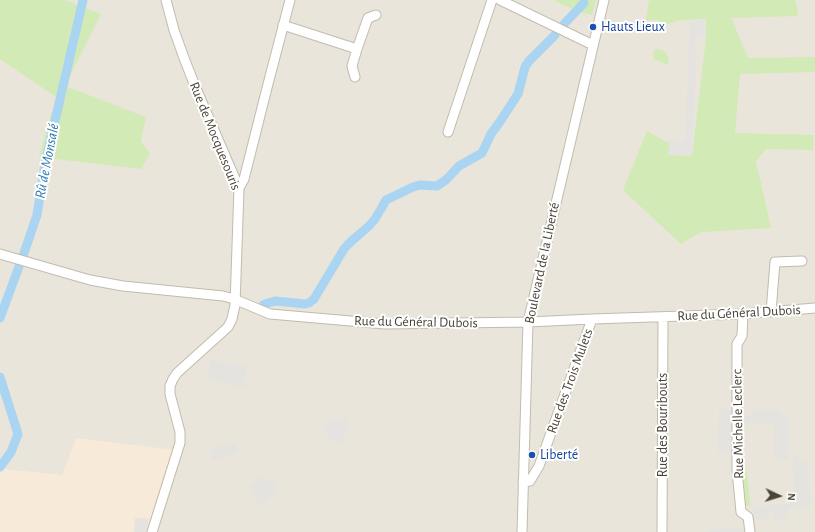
<!DOCTYPE html>
<meta charset="utf-8">
<style>
body{margin:0}
#map{position:relative;width:815px;height:532px;overflow:hidden;background:#f6f3ec;font-family:"Alegreya Sans",sans-serif}
canvas{display:block}
.north{position:absolute;left:759px;top:476px;width:40px;height:40px;-webkit-text-stroke:3px #fff;paint-order:stroke;rotate:94deg;font-size:11px;font-weight:700;line-height:16px;text-align:center;color:#4b4439}
.north::after{content:'';display:block;margin:auto;width:14px;height:18px;background:#4b4439;clip-path:polygon(50% 0,100% 100%,50% 72%,0 100%)}
</style>
<div id="map">
<canvas width="815" height="532"></canvas>
<div class="north">N</div>
</div>
<script>
const context = document.querySelector('canvas').getContext('2d');
context.lineJoin = 'round';
function fill(path, color) { context.fillStyle = color; context.fill(path, 'evenodd'); }
function trace(path, color, width, dash) { context.strokeStyle = color; context.lineWidth = width; context.lineCap = dash ? 'butt' : 'round'; context.setLineDash(dash || []); context.stroke(path); }
function label(font, color, halo, rows, align = 'center') {
  context.font = font + ' "Alegreya Sans",sans-serif'; context.lineWidth = 4; context.setLineDash([]); context.textBaseline = 'middle'; context.strokeStyle = halo; context.fillStyle = color; for (const [text, x, y, turn = 0] of rows) {
    context.save(); context.translate(x, y); context.rotate((+turn || 0) * Math.PI / 180); context.textAlign = isNaN(turn) ? turn : align; if (halo) context.strokeText(text, 0, 0); context.fillText(text, 0, 0); context.restore();
  }
}
const residential = new Path2D(`
 M 0,0 L 815,0 L 815,532 L 151,532 L 62,475 L 0,469 Z`);
const commercial = new Path2D(`
 M 76,438 L 176,450 L 151,532 L 0,532 L 0,469 L 62,475 Z`);
const green = new Path2D(`
 M 0,0 L 65,0 L 101,14 L 65,86 L 146,117 L 141,141 L 150,154 L 141,169 L 39,157 L 56,97 L 0,59 Z
 M 553,0 L 596,0 L 592,15 L 579,12 Z
 M 649,0 L 795,0 L 798,10 L 797,16 L 731,18 L 748,58 L 815,57 L 815,72 L 740,74 L 735,133 L 814,135 L 813,150 L 766,149 L 756,161 L 771,228 L 701,232 L 681,244 L 623,190 L 647,131 L 692,156 L 706,38 L 706,19 L 698,19 L 676,21 L 658,28 L 659,20 L 646,20 Z
 M 658,49 C 667,51 670,57 668,65 L 654,59 L 653,54 L 654,50 Z
 M 747,471 L 750,501 L 749,501 L 750,506 L 745,505 L 741,472 Z`);
const parking = new Path2D(`
 M 690,19 L 705,19 L 706,38 L 697,37 L 692,156 L 668,155 L 670,140 L 685,141 Z
 M 210,360 L 247,367 L 244,387 L 208,379 Z
 M 719,408 L 732,409 L 731,453 L 718,453 Z
 M 751,410 L 780,410 L 780,415 L 788,416 L 788,460 L 774,460 L 774,423 L 742,423 L 742,416 L 751,416 Z
 M 330,417 L 333,420 L 346,418 L 349,432 L 343,434 L 345,441 L 341,443 L 337,437 L 331,441 L 322,427 L 328,423 L 326,420 Z
 M 235,443 L 238,453 L 213,460 L 210,449 Z
 M 799,455 L 799,462 L 807,462 L 811,507 L 788,509 L 789,518 L 775,520 L 774,513 L 767,513 L 767,520 L 753,521 L 753,506 L 795,503 L 792,456 Z
 M 262,476 L 266,482 L 269,479 L 275,485 L 274,486 L 277,492 L 260,505 L 249,486 Z
 M 135,518 L 149,519 L 146,532 L 134,532 Z
 M 743,528 L 744,532 L 707,532 L 707,530 Z`);
const canal = new Path2D(`
 M 564,24 L 584,3
 M 381,209 L 386,200 L 413,187 L 420,185 L 437,186 L 447,179 L 459,166 L 482,153 L 491,134 L 499,123 L 518,94 L 525,67 L 529,61 L 555,35
 M 263,305 L 268,303 L 275,301 L 305,304 L 309,303 L 314,299 L 344,249 C 355,235 372,228 379,212
 M 0,318 L 24,253 L 37,215 L 45,164 L 83,0
 M 0,377 L 18,434 L 11,452 L 0,467`);
const minor = new Path2D(`
 M 500,0 L 593,45
 M 283,25 L 357,49
 M 355,77 L 352,66 L 357,49 L 368,18 L 376,15
 M 448,132 L 492,0
 M 239,188 L 244,179 L 268,84 L 290,0
 M 0,254 L 90,280 L 123,286 L 223,296 L 234,299 L 270,314 L 385,324 L 528,322 L 592,319 L 743,314 L 815,308
 M 771,312 L 775,262 L 802,261
 M 743,314 L 742,336 L 737,344 L 737,470 L 741,512 L 748,517 L 750,532
 M 523,482 L 530,481 L 539,466 L 592,319
 M 152,532 L 180,443 L 180,432 L 170,394 L 170,386 L 173,379 L 177,373 L 228,327 L 232,319 L 235,305 L 239,188 L 195,86 L 184,58 L 174,30 L 166,0
 M 522,532 L 528,322 L 604,0
 M 662,532 L 663,317`);
const markers = [
 [593,27,4,"#1a4fb4"],
 [532,455,4,"#1a4fb4"]
];
const transitNames = [
 ["Hauts Lieux",601,27],
 ["Liberté",540,455]
];
const streetNames = [
 ["Rue de Mocquesouris",215,136,68],
 ["Boulevard de la Liberté",542,263,-78],
 ["Rue du Général Dubois",739,313,-3],
 ["Rue du Général Dubois",416,322,1],
 ["Rue des Trois Mulets",570,381,-70],
 ["Rue Michelle Leclerc",738,424,-91],
 ["Rue des Bouribouts",663,425,-90]
];
const waterNames = [
 ["Rû de Monsalé",47,161,-79]
];
fill(residential, '#eae5da');
fill(commercial, '#f7ead8');
fill(green, '#d2eab5');
fill(parking, '#e5e3e0');
trace(canal, '#a9d4f2', 9);
trace(minor, '#c2bbae', 11);
trace(minor, '#fff', 9);
for (const [x, y, r, color] of markers) { const dot = new Path2D(); dot.arc(x, y, r, 0, 2 * Math.PI); context.fillStyle = color; context.fill(dot); trace(dot, '#fff', 1.5); }
label('14px', '#164399', '#fff', transitNames, 'left');
label('14px', '#4b4439', '#fff', streetNames);
label('italic 15px', '#2e7ab2', '#fff', waterNames);
</script>
